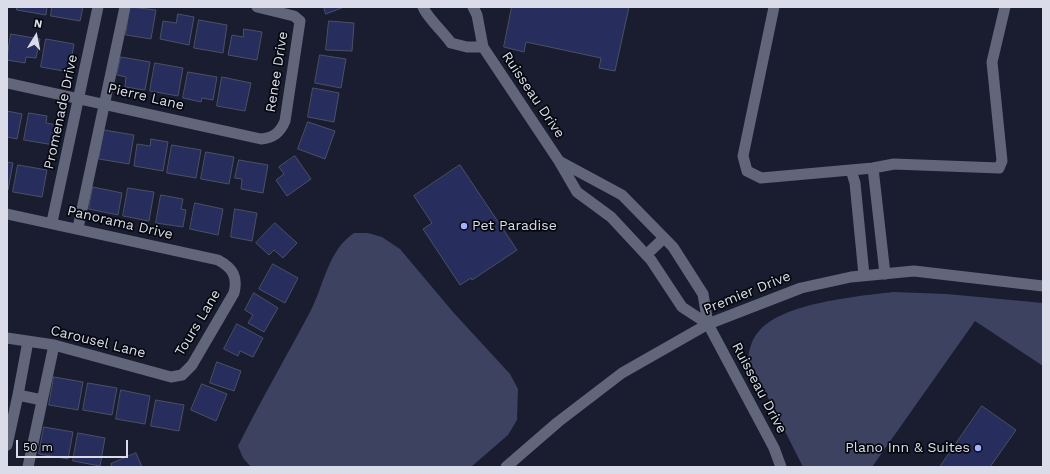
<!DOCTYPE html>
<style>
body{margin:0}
#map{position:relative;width:1050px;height:474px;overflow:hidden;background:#191d2f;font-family:"Work Sans",sans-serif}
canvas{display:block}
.frame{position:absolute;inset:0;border:8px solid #dadde9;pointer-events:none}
.north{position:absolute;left:16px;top:16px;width:40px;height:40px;-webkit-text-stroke:3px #06080f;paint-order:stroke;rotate:10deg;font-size:11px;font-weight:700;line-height:16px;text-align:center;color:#dadde9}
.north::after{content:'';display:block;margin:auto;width:14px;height:18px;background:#dadde9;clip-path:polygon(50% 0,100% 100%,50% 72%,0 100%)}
.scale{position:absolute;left:16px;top:440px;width:112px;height:18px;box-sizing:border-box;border:2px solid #dadde9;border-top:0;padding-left:5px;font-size:12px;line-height:14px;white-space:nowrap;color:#dadde9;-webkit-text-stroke:3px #06080f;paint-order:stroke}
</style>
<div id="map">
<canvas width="1050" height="474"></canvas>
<div class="frame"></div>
<div class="north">N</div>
<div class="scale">50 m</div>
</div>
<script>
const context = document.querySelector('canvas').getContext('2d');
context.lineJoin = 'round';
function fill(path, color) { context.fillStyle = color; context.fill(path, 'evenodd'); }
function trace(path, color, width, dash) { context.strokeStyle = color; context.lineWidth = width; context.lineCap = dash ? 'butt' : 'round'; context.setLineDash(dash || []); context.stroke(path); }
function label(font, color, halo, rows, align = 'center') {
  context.font = font + ' "Work Sans",sans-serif'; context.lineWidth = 3.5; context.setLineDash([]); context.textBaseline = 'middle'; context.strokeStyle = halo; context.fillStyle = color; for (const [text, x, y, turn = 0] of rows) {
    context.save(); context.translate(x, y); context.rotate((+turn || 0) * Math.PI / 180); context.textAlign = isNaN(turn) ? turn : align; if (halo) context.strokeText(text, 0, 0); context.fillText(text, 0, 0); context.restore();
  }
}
const green = new Path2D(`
 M 354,233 L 368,233 L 382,237 L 400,249 L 453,312 L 510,374 L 518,389 L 517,420 L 508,435 L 471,467 L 251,467 L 243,458 L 238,446 C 261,400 286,357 310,312 C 324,285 328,250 354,233 Z
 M 893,292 L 947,294 L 1043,303 L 1043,366 L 975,321 L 872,467 L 803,467 L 748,358 C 750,347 752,338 760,330 C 784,303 858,296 893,292 Z`);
const building = new Path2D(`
 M 17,7 L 47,7 L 46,15 L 17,10 Z
 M 52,7 L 83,7 L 80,21 L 51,16 Z
 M 130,7 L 156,10 L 151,39 L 126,35 Z
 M 324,7 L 344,7 L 326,14 Z
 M 512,7 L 629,7 L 615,71 L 599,68 L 601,58 L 526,42 L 524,52 L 504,47 Z
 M 178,14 L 194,17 L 189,45 L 160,39 L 163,21 L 176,23 Z
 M 199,20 L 227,25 L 223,53 L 194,48 Z
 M 329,21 L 354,23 L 352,51 L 326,50 Z
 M 244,29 L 262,32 L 257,60 L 228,55 L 232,35 L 243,37 Z
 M 11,34 L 40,39 L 36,58 L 26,57 L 25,63 L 7,60 Z
 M 46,39 L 74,44 L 69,72 L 41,67 Z
 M 320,55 L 346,59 L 341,88 L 315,83 Z
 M 121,57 L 150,62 L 145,90 L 125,87 L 126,77 L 117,75 Z
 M 155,63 L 183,68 L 178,96 L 150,91 Z
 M 188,72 L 217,77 L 213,100 L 202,98 L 201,102 L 183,98 Z
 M 222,77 L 251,83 L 245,111 L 217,106 Z
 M 313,88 L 339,93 L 334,122 L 308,117 Z
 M 7,111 L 22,114 L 17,139 L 7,137 Z
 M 29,113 L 47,116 L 46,123 L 57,125 L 54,145 L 24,140 Z
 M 308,122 L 335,131 L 325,159 L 298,149 Z
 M 104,130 L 134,135 L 129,164 L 99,159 Z
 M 151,139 L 168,142 L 163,171 L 134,166 L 137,144 L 150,146 Z
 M 172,145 L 201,150 L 196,178 L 167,173 Z
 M 206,152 L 234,157 L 229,184 L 201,179 Z
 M 295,156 L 311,179 L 287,196 L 276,180 L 284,174 L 279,167 Z
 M 239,160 L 268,165 L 263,193 L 241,189 L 242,179 L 235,178 Z
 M 7,162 L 13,163 L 8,190 L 7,189 Z
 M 18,165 L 47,170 L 42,197 L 13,192 Z
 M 460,165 L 517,250 L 472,280 L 471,278 L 460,285 L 423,229 L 432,223 L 414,196 Z
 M 93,187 L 122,193 L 118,215 L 89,209 Z
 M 128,188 L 154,192 L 149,221 L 123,216 Z
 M 161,195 L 183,199 L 181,209 L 186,210 L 183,227 L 156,223 Z
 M 195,203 L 223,209 L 218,235 L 190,229 Z
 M 235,209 L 257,213 L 252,241 L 231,237 Z
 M 275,223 L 297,243 L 283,258 L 274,250 L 269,255 L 256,243 Z
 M 273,264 L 298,278 L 285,303 L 259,289 Z
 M 254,293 L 278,308 L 264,332 L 248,323 L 253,315 L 245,310 Z
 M 237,324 L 263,338 L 253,357 L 240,351 L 238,356 L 224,349 Z
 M 217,362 L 241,371 L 234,391 L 210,383 Z
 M 54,377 L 83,382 L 78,410 L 49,405 Z
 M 88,383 L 117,388 L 112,415 L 83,410 Z
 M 202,384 L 227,394 L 216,421 L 191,410 Z
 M 121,390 L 150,396 L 145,424 L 116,419 Z
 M 156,400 L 184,405 L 179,431 L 151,426 Z
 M 982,406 L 1016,430 L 990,467 L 940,467 Z
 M 44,427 L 73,432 L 68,459 L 39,454 Z
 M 78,433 L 105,438 L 100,466 L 73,461 Z
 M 136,453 L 142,467 L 112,467 L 111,464 Z`);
const minor = new Path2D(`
 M 423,7 C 426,16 444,33 451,43 L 467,47 L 483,47
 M 473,7 L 477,15 L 483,47 L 559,161 L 577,192 L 611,217 L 651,260 L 682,307 L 708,324
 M 774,7 L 743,156 L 747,171 L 761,178 L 873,168 L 894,164 L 999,168 L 1002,161 L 992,62 L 1005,7
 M 7,83 L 261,139 C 273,138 280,133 285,121 L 300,21 L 294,16 L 257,7
 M 559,161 L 622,195 L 673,247 L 703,294 L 708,324 L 774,448 L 781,467
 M 873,168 L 885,274
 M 851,170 L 855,183 L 864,275
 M 7,214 L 218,260 C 233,268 238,277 234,293 L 192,365 L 182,375 L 171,377 L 54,345 L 7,338
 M 52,222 L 98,7
 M 78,228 L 125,7
 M 646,255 L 664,238
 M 18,395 L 42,400
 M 7,445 L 18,395 L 28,341
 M 28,467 L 54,345`);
const tertiary = new Path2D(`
 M 506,467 L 558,422 L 622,373 L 708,324 L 801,288 L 851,277 L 914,271 L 1043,286`);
const markers = [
 [464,226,4,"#a2b2fd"],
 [978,448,4,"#a2b2fd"]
];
const streetNames = [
 ["Renee Drive",277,72,-81],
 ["Ruisseau Drive",533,95,56],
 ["Pierre Lane",146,97,13],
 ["Promenade Drive",61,112,-78],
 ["Panorama Drive",120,223,13],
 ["Premier Drive",747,293,-22],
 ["Tours Lane",198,323,-59],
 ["Carousel Lane",98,342,14],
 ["Ruisseau Drive",759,388,62]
];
const poiNames = [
 ["Pet Paradise",472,226],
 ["Plano Inn & Suites",970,448,"right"]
];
fill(green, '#3c4260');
fill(building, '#272e5d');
trace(building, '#4b5065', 1);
trace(minor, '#61667b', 11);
trace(tertiary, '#61667b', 11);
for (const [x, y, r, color] of markers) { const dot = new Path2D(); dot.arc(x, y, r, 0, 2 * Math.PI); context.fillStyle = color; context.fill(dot); trace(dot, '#06080f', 1.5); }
label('14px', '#dadde9', '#06080f', streetNames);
label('14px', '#dadde9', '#06080f', poiNames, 'left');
</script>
